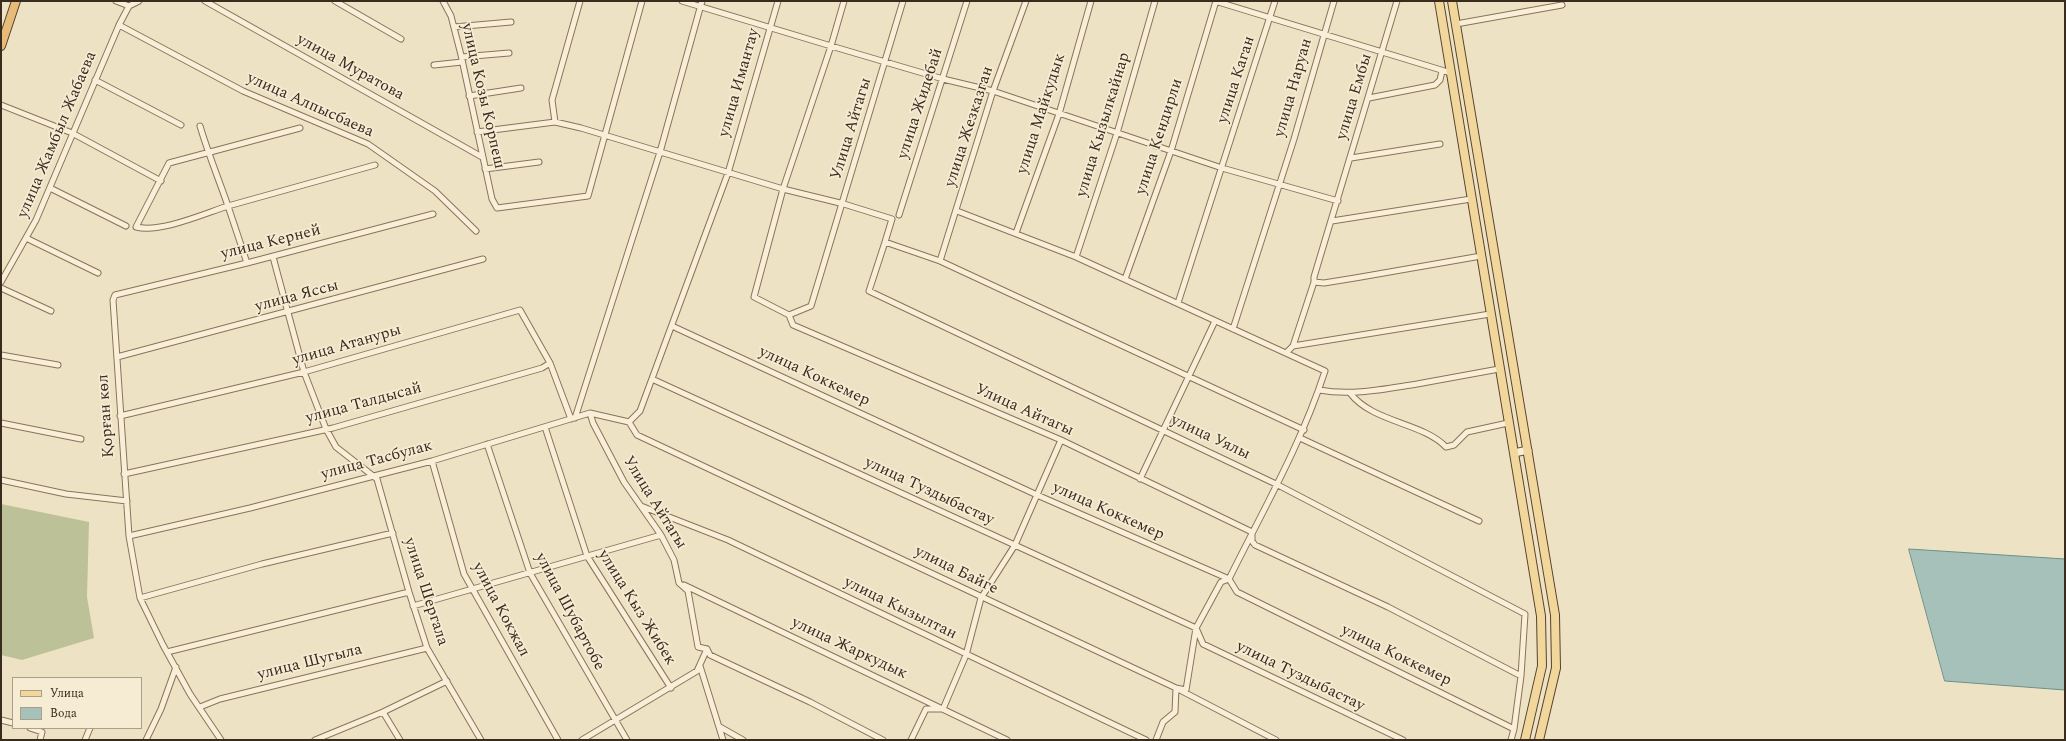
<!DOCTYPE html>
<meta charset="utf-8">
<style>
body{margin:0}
#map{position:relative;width:2066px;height:741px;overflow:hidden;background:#eee2c4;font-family:Spectral,serif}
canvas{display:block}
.frame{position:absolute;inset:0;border:2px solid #392b1e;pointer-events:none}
.legend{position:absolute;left:12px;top:677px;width:130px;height:52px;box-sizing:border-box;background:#f6ecd4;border:1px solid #aa9f8b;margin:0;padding:5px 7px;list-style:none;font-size:12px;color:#392b1e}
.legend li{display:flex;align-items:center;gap:8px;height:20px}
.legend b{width:20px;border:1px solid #aa9f8b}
</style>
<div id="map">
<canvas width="2066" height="741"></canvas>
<div class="frame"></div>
<ul class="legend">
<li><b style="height:5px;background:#f1d79c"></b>Улица</li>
<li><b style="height:11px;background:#a6c1b9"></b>Вода</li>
</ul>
</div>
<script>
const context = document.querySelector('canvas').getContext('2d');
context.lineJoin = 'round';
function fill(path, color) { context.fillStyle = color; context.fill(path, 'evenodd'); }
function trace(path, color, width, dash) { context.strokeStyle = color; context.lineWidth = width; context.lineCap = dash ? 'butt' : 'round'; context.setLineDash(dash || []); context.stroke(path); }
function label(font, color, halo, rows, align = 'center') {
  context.font = font + ' Spectral,serif'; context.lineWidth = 3.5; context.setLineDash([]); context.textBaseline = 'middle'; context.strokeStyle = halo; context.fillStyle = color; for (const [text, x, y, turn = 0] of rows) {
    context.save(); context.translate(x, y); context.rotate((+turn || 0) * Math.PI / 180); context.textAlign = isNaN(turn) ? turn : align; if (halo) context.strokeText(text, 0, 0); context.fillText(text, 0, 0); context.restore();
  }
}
const cemetery = new Path2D(`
 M 1,504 L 89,522 L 87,597 L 94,638 L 22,660 L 1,655 Z`);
const water = new Path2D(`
 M 1909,549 L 2065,559 L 2065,690 L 1945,681 Z`);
const minor = new Path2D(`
 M 116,1 L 129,6
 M 205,1 L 482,157
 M 335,1 L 401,39
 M 443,1 L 451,16 L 461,55 L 492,199 L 497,208 L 588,196 L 642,1
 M 682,1 L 831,46 L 844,1
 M 1215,1 L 1451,73
 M 1397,1 L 1314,277 L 1314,282 L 1324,283 L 1355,278 L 1481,256
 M 1456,24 L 1562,5
 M 119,25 L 243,91 L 368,144 L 435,191 L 476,231
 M 454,27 L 511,22
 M 462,57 L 509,53
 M 434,65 L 462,62
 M 95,80 L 181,125
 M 469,96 L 521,88
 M 1369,98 L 1435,85 L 1440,80 L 1442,71
 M 1,105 L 72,133 L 161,181
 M 555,122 L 552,100 L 580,1
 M 200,126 C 208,153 219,180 228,206 C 203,214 161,233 136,227 L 169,163 L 300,128
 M 477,132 L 555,122 L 581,128 L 783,189 L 831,46 L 943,79 L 993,91 L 1222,168 L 1338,201
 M 1351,158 L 1440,144
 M 485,169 L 539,162
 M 50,188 L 126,226
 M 957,211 L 1076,257 L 1325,371 C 1301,445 1263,510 1229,579 L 1221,582 L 1196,628 L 1203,644 L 1403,740
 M 899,215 L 967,1
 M 1332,221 L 1471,199
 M 1016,233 L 1059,114 L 1091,1
 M 26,238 L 98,273
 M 885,242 L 869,291 L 1278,485 L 1525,614 L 1521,676
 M 273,257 L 304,372 L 326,429 L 336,447 L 377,479 L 409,592 L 427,648 L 481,740
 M 1076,257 L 1117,133 L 1155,1
 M 940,261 L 993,91 L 1026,1
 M 247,263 L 228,206 L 375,165
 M 1125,279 L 1171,151 L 1216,1
 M 1,282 L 36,220 L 119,25 L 129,6 L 139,1
 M 1,288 L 51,311
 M 1178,303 L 1275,1
 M 789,315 L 811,306 L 903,1
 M 672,326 L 1037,495 L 1229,579 L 1237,592 L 1514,729 L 1511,740
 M 1233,329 L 1294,139 L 1334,1
 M 1293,346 L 1490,314
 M 1287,352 L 1293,346 L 1314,282
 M 1,355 L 58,365
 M 117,357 L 483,259
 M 652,379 L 1196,628 L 1186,690 L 1176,688 L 1175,712 L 1163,722 L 1156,740
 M 1319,390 C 1352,396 1384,389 1417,384 C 1444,379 1472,374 1499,369
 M 1350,393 C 1373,423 1422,422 1446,447 L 1454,445 L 1467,432 L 1508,423
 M 120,416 L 304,372 L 520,310 L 550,363
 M 575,418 L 660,152 L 702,1
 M 629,422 L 637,435 L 1176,688 L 1276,740
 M 629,422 L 640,411 L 728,173 L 778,1
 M 1,423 L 81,439
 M 545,427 L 587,556 L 671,688
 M 1300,438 L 1479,521
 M 487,444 L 530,573 L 627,740
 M 432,461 L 464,574 L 558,740
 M 124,474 L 333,428 L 542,368 L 550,363 L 571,419
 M 1140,479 L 1215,321
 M 1,480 L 66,494 L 127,501
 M 641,506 L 728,540 L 1146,740
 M 1252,532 L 1061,440 L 793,325 L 789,315 L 754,297 L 783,189 L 844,204 L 892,219 L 885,242 L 940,261 L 1304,430
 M 1252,535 L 1252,541 L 1255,545 L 1388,607 L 1521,676 L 1514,729
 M 129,536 L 250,508 L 432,461 L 590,413 L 629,422
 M 684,585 L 1007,740
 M 140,598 L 262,564 L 393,533
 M 413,606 L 661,535
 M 707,649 L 710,655 L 810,702 L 883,740
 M 167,652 L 409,592
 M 700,666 L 723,740
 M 200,707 L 220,699 L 427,648
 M 383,712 L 400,740
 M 1,720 L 13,723
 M 720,727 L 743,740
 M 30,728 L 42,732 L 40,740
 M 85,740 L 90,728
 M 146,740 L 161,709 L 176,667
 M 221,740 L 190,694 L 163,645 L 140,598 L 129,536 L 113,300 L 115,295 L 247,263 L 433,214
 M 315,740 L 383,712 L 447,681
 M 582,740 L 697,671 L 707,649 L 698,647 L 688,591 L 679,583 L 674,560 L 661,535 L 624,482 L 593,423 L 590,413
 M 911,740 L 926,709 L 943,709 L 966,655 L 981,598 L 1015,545 L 1061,440`);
const secondary = new Path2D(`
 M 1514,453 L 1528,450`);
const primary = new Path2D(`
 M 1439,1 L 1541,616 L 1542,666 L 1525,740
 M 1452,1 L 1555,615 L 1556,668 L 1539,740`);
const trunk = new Path2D(`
 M 1,46 L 16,1`);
const streetNames = [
 ["улица Муратова",350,68,29],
 ["улица Каган",1237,80,-72],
 ["улица Имантау",740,83,-74],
 ["улица Наруан",1294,88,-74],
 ["улица Козы Корпеш",482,96,77],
 ["улица Ембы",1355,97,-73],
 ["улица Жидебай",921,104,-72],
 ["улица Алпысбаева",310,106,24],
 ["улица Майкудык",1042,114,-72],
 ["улица Кызылкайнар",1104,125,-73],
 ["улица Жезказган",970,127,-72],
 ["Улица Айтагы",852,129,-73],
 ["улица Жамбыл Жабаева",58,135,-67],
 ["улица Кендирли",1160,137,-72],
 ["улица Керней",271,243,-14],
 ["улица Яссы",297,297,-15],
 ["улица Атануры",347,346,-16],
 ["улица Коккемер",814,377,25],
 ["улица Талдысай",364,404,-15],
 ["Улица Айтагы",1024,411,24],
 ["Қорған көл",107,416,-94],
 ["улица Уялы",1210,438,25],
 ["улица Тасбулак",377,461,-15],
 ["улица Туздыбастау",929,492,25],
 ["Улица Айтагы",654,503,58],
 ["улица Коккемер",1108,512,24],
 ["улица Байге",956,571,26],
 ["улица Шергала",425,592,72],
 ["улица Кыз Жибек",636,608,58],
 ["улица Кызылтан",900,609,26],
 ["улица Кокжал",500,610,62],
 ["улица Шубартобе",569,612,62],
 ["улица Жаркудык",849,649,25],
 ["улица Коккемер",1396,656,26],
 ["улица Шугыла",310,663,-14],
 ["улица Туздыбастау",1300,677,26]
];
fill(cemetery, '#bcc197');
fill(water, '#a6c1b9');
trace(water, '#6d9087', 1);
trace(minor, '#89735a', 7);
trace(secondary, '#6b543e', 9);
trace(primary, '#57412f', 10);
trace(trunk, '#57412f', 10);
trace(minor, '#f9efd8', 5);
trace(secondary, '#f9efd8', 7);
trace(primary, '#f1d79c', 8);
trace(trunk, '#e7bc78', 8);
label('16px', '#392b1e', '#f6ecd4', streetNames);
</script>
